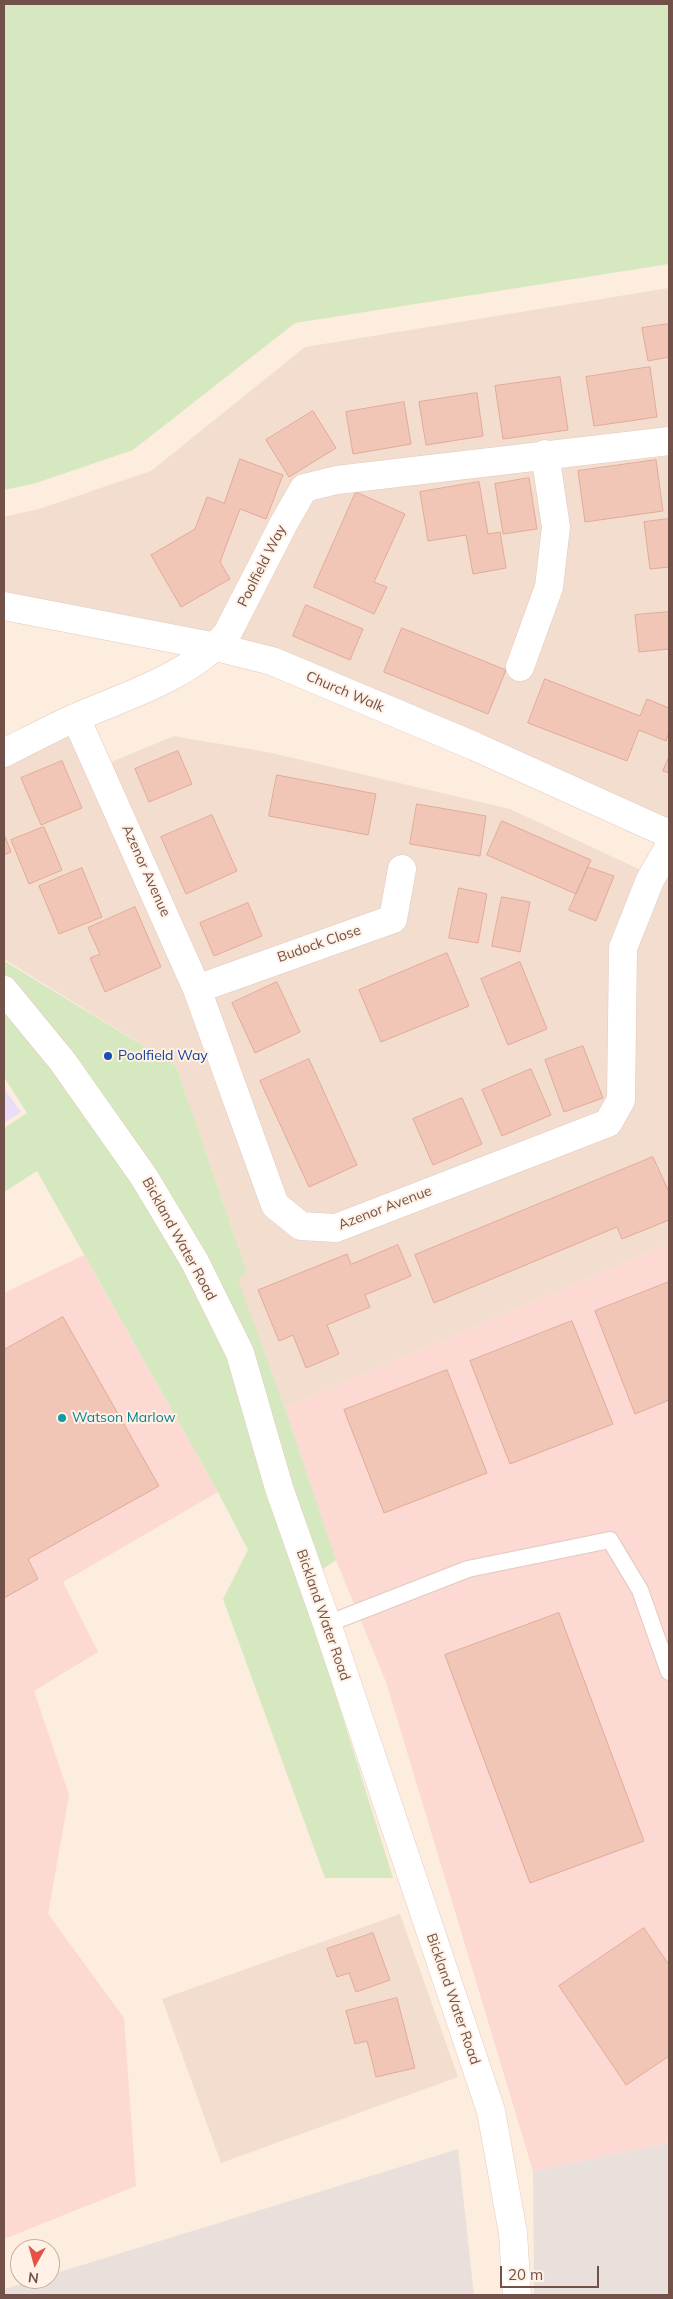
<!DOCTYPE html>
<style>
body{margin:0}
#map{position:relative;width:673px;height:2299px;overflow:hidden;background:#fceddf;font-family:Mulish,sans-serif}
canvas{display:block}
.frame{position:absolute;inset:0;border:5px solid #715148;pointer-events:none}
.north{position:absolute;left:10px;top:2239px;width:50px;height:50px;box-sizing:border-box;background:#fff1e5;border:1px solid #c6b1a6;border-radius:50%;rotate:187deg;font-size:14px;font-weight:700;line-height:20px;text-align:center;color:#715148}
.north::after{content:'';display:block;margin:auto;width:18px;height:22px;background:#e55245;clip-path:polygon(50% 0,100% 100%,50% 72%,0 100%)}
.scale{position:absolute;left:500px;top:2266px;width:99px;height:22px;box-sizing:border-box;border:2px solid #715148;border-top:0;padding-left:6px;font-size:15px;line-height:18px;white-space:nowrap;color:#715148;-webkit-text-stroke:4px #fff1e5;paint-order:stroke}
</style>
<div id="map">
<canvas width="673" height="2299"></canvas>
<div class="frame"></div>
<div class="north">N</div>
<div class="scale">20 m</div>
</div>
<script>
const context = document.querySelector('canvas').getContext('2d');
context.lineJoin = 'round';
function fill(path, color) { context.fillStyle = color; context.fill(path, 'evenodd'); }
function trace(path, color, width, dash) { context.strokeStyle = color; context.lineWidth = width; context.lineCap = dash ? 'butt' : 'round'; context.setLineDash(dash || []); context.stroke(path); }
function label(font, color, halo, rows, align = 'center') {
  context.font = font + ' Mulish,sans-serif'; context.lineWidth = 4; context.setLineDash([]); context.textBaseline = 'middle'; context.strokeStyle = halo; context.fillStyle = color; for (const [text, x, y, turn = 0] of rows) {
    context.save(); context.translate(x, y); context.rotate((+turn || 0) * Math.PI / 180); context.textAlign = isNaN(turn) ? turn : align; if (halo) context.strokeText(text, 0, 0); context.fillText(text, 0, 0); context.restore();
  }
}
const residential = new Path2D(`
 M 669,288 L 669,822 L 470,730 L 4,595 L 4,517 L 39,509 L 151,471 L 305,347 Z
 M 73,727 L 92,770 L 174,736 L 272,753 L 510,809 L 660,879 L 669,879 L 669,1244 L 285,1408 L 237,1280 L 247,1272 L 176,1066 L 4,959 L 4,762 Z
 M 400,1914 L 458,2077 L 221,2163 L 162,1999 Z`);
const commercial = new Path2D(`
 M 669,1244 L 669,2143 L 533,2171 L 386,1682 L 336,1560 L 285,1408 Z
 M 84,1255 L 218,1492 L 63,1582 L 98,1652 L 34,1691 L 69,1795 L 48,1914 L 124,2018 L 136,2186 L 4,2239 L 4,1293 Z`);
const industrial = new Path2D(`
 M 669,2143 L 669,2295 L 534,2295 L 533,2171 Z
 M 458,2149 L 474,2295 L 4,2295 L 4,2289 L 38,2279 L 50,2279 L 50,2275 Z`);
const education = new Path2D(`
 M 4,1088 L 21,1112 L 4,1123 Z`);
const green = new Path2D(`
 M 4,4 L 669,4 L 669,264 L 295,323 L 133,450 L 36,483 L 4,490 Z
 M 6,962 L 176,1066 L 247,1272 L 238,1280 L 285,1408 L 336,1560 L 301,1584 L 393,1878 L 325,1878 L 223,1599 L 248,1550 L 218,1492 L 37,1171 L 4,1192 L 4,1128 L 27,1113 L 4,1077 L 4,963 Z`);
const building = new Path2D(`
 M 669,324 L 669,357 L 648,361 L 642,328 Z
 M 650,367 L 657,417 L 594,426 L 586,377 Z
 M 560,377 L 568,430 L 503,439 L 495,386 Z
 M 477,393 L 483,436 L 426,445 L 419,402 Z
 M 404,402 L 411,444 L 353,454 L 346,412 Z
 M 313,411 L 336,448 L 289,477 L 266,440 Z
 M 240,459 L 283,475 L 266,519 L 240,509 L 220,562 L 230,579 L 181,607 L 151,555 L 195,529 L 207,497 L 224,503 Z
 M 656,460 L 663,511 L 585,522 L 578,471 Z
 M 529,478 L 537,529 L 503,534 L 495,484 Z
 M 479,482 L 488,534 L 500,532 L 506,568 L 473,574 L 466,535 L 428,541 L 420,492 Z
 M 356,492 L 405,514 L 374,582 L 387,587 L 374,614 L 314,587 Z
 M 669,519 L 669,567 L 650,569 L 644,522 Z
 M 306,605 L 363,629 L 350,660 L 293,636 Z
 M 669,612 L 669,649 L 639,652 L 635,615 Z
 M 402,628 L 506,670 L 488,714 L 384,672 Z
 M 545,679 L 640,716 L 647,699 L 669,708 L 669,732 L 666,741 L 639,730 L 627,761 L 528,723 Z
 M 178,751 L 192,784 L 149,802 L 135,769 Z
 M 669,757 L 669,773 L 663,771 Z
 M 62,761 L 82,808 L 41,825 L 21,778 Z
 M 277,775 L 376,794 L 368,835 L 269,816 Z
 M 417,804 L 486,816 L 480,856 L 410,844 Z
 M 212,815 L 237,871 L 186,894 L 161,837 Z
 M 502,821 L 591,860 L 576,894 L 487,855 Z
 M 44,827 L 62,870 L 29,884 L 11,840 Z
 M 4,834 L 11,852 L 4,855 Z
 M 588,867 L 614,876 L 596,921 L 569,910 Z
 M 82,868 L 102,917 L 59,934 L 39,886 Z
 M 459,888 L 487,894 L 478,943 L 449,938 Z
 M 502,897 L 530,902 L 520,952 L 492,946 Z
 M 248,903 L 262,936 L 214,956 L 200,923 Z
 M 135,907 L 161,967 L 105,992 L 90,958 L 100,954 L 88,928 Z
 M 447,953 L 469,1006 L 381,1042 L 359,990 Z
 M 520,962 L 547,1029 L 508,1045 L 481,979 Z
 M 277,982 L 300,1032 L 255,1053 L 232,1003 Z
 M 583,1046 L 603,1098 L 564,1112 L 545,1060 Z
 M 309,1059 L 357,1165 L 309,1187 L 260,1081 Z
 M 531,1069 L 551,1115 L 502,1136 L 482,1090 Z
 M 462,1098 L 482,1144 L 433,1165 L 413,1119 Z
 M 653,1157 L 669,1192 L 669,1220 L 622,1239 L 617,1227 L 434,1303 L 415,1255 Z
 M 398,1245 L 411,1276 L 365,1295 L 370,1307 L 327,1325 L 339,1354 L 306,1368 L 293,1335 L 279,1341 L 258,1290 L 347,1254 L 351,1264 Z
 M 669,1282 L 669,1400 L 635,1414 L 595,1311 Z
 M 63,1317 L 159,1486 L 28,1559 L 38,1579 L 4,1598 L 4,1350 Z
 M 572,1321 L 613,1424 L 510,1464 L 470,1361 Z
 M 447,1370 L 487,1473 L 384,1513 L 344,1410 Z
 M 559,1613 L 644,1841 L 530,1883 L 445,1655 Z
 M 644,1928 L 669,1965 L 669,2056 L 626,2085 L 559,1986 Z
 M 373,1933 L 390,1980 L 356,1992 L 349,1973 L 337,1977 L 327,1949 Z
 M 397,1998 L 415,2068 L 376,2077 L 367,2041 L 355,2044 L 346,2011 Z`);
const lane = new Path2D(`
 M 327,1624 L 468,1569 L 610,1540 L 640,1590 L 669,1672`);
const street = new Path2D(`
 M 4,606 L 216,647 L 272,661 L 474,746 L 669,834
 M 520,667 L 549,587 L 556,527 L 545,454
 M 76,718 L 197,989 L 275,1205 L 301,1226 L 336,1228 L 608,1123 L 621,1100 L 623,948 L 650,880 L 669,847
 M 4,753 C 28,741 52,728 77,717 C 128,695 189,677 227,634 L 284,523 L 304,488 L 337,480 L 669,441
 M 197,989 L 393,919 L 402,869`);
const secondary = new Path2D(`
 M 4,990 L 63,1062 L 144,1177 L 195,1262 L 240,1353 L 279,1488 L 327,1624 L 491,2111 L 513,2233 L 517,2295`);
const markers = [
 [108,1056,5,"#1a4fb4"],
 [62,1418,5,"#0f9aa8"]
];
const streetNames = [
 ["Poolfield Way",262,566,-63],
 ["Church Walk",345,692,23],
 ["Azenor Avenue",146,871,66],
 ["Budock Close",319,944,-19],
 ["Azenor Avenue",385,1208,-21],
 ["Bickland Water Road",179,1239,61],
 ["Bickland Water Road",323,1615,71],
 ["Bickland Water Road",453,1999,71]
];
const transitNames = [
 ["Poolfield Way",118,1056]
];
const cultureNames = [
 ["Watson Marlow",72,1418]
];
fill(residential, '#f3ddce');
fill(commercial, '#fcd9d3');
fill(industrial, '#eae0db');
fill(education, '#eaddf7');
fill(green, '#d6e8bf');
fill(building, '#f1c6b7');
trace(building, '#e3aa98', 1);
trace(lane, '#e1cabf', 18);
trace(street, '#e1cabf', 29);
trace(secondary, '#e6cabc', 29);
trace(lane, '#fff', 16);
trace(street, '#fff', 28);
trace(secondary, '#fff', 28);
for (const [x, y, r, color] of markers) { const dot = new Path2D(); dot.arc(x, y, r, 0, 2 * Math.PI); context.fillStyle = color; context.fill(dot); trace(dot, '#fff1e5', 2); }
label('14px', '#715148', '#fff1e5', streetNames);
label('14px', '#164399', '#fff1e5', transitNames, 'left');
label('14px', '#0d838f', '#fff1e5', cultureNames, 'left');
</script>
